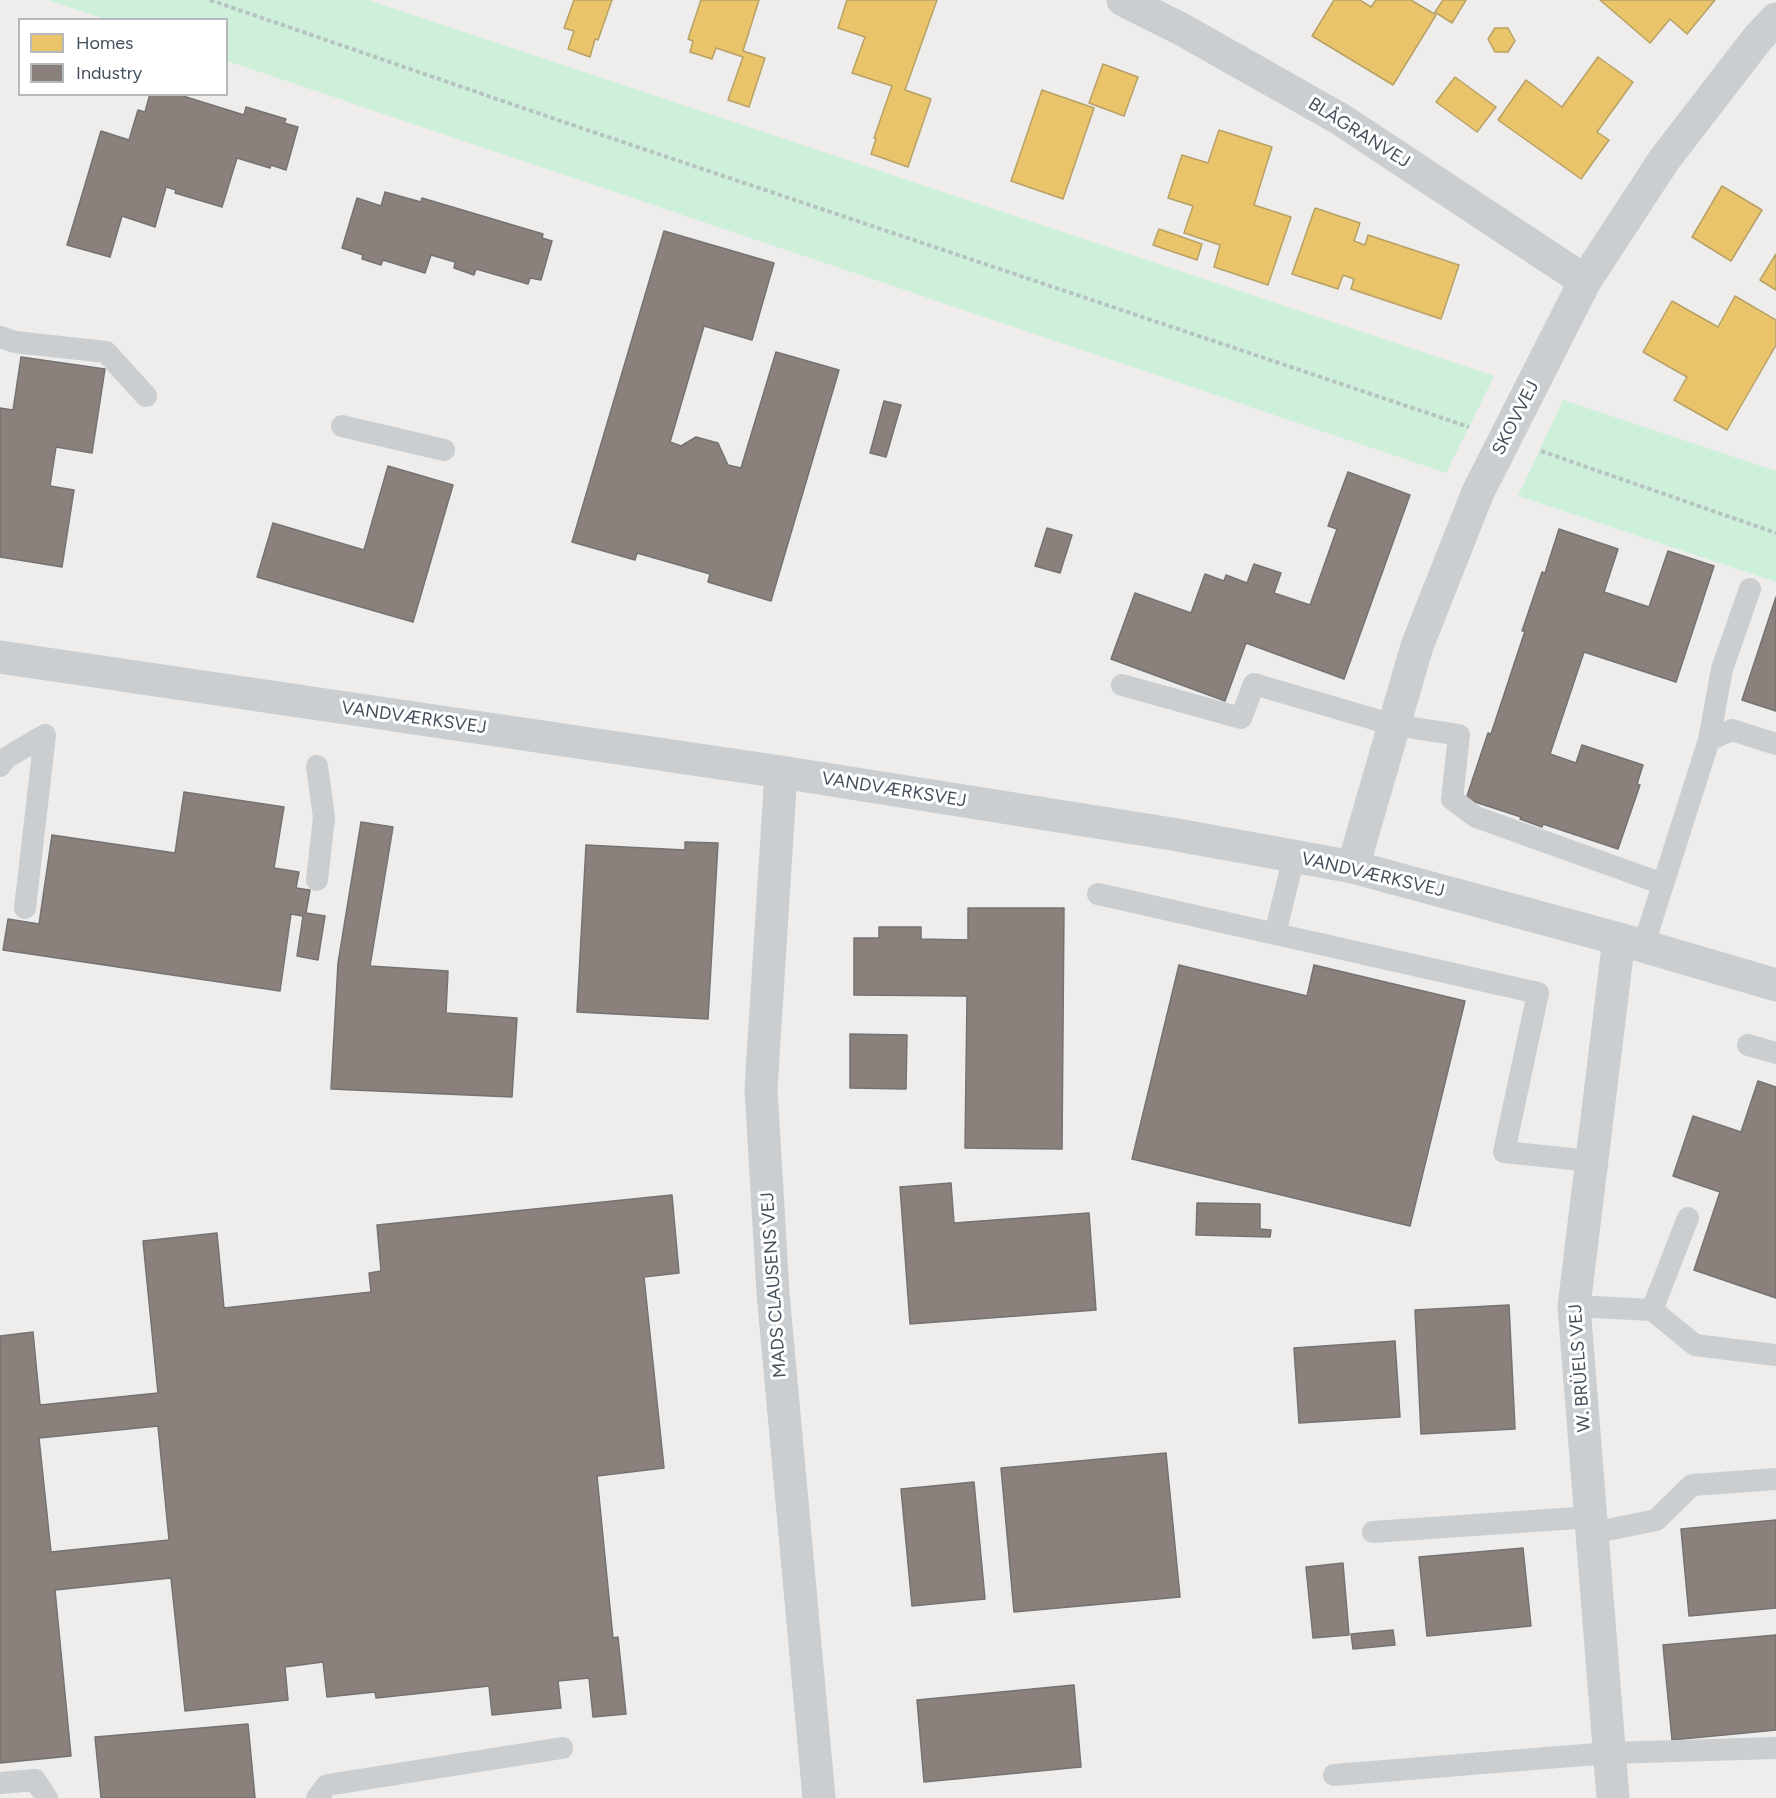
<!DOCTYPE html>
<meta charset="utf-8">
<style>
body{margin:0}
#map{position:relative;width:1776px;height:1798px;overflow:hidden;background:#eeedec;font-family:Figtree,sans-serif}
canvas{display:block}
.legend{position:absolute;left:18px;top:18px;width:210px;height:78px;box-sizing:border-box;background:#fff;border:2px solid #b4b9bd;margin:0;padding:8px 10px;list-style:none;font-size:18px;color:#434f5b}
.legend li{display:flex;align-items:center;gap:12px;height:30px}
.legend b{width:30px;border:2px solid #b4b9bd}
</style>
<div id="map">
<canvas width="1776" height="1798"></canvas>
<ul class="legend">
<li><b style="height:16px;background:#e9c46a"></b>Homes</li>
<li><b style="height:16px;background:#8a817c"></b>Industry</li>
</ul>
</div>
<script>
const context = document.querySelector('canvas').getContext('2d');
context.lineJoin = 'round';
function fill(path, color) { context.fillStyle = color; context.fill(path, 'evenodd'); }
function trace(path, color, width, dash) { context.strokeStyle = color; context.lineWidth = width; context.lineCap = dash ? 'butt' : 'round'; context.setLineDash(dash || []); context.stroke(path); }
function label(font, color, halo, rows, align = 'center') {
  context.font = font + ' Figtree,sans-serif'; context.lineWidth = 6; context.setLineDash([]); context.textBaseline = 'middle'; context.strokeStyle = halo; context.fillStyle = color; for (const [text, x, y, turn = 0] of rows) {
    context.save(); context.translate(x, y); context.rotate((+turn || 0) * Math.PI / 180); context.textAlign = isNaN(turn) ? turn : align; if (halo) context.strokeText(text, 0, 0); context.fillText(text, 0, 0); context.restore();
  }
}
const green = new Path2D(`
 M 47,0 L 368,0 L 1494,376 L 1446,473 L 227,61 L 226,20 L 105,19 Z
 M 1563,400 L 1776,471 L 1776,582 L 1518,496 Z`);
const homes = new Path2D(`
 M 574,0 L 612,0 L 598,40 L 595,39 L 590,57 L 568,49 L 574,31 L 564,28 Z
 M 701,0 L 759,0 L 743,51 L 765,58 L 749,107 L 728,100 L 743,57 L 716,48 L 712,59 L 690,52 L 693,41 L 688,39 Z
 M 847,0 L 937,0 L 905,90 L 931,99 L 908,167 L 871,154 L 876,139 L 874,138 L 892,86 L 852,73 L 865,37 L 838,28 Z
 M 1334,0 L 1360,0 L 1371,7 L 1376,0 L 1411,0 L 1436,15 L 1393,85 L 1312,36 Z
 M 1443,0 L 1466,0 L 1452,23 L 1435,12 Z
 M 1600,0 L 1715,0 L 1687,34 L 1670,19 L 1650,43 Z
 M 1495,28 L 1508,28 L 1515,41 L 1508,52 L 1495,52 L 1488,39 Z
 M 1598,57 L 1633,82 L 1597,132 L 1609,140 L 1581,179 L 1498,120 L 1526,80 L 1562,107 Z
 M 1103,64 L 1138,77 L 1124,116 L 1089,103 Z
 M 1455,77 L 1496,107 L 1477,132 L 1436,102 Z
 M 1042,90 L 1094,108 L 1063,199 L 1011,181 Z
 M 1219,130 L 1272,147 L 1254,205 L 1291,217 L 1268,285 L 1214,267 L 1220,245 L 1184,233 L 1193,206 L 1168,198 L 1182,155 L 1208,163 Z
 M 1722,186 L 1762,210 L 1731,261 L 1692,237 Z
 M 1315,208 L 1360,223 L 1354,241 L 1365,245 L 1368,235 L 1459,265 L 1441,319 L 1351,289 L 1354,279 L 1343,275 L 1338,289 L 1292,274 Z
 M 1159,229 L 1202,244 L 1197,260 L 1153,245 Z
 M 1776,254 L 1776,290 L 1760,280 Z
 M 1735,296 L 1776,320 L 1776,345 L 1727,430 L 1674,400 L 1687,377 L 1643,352 L 1672,301 L 1718,327 Z`);
const industry = new Path2D(`
 M 150,94 L 183,94 L 183,96 L 244,115 L 246,107 L 286,119 L 284,123 L 298,127 L 286,170 L 271,165 L 270,168 L 237,158 L 222,207 L 175,193 L 176,190 L 166,187 L 155,227 L 122,216 L 110,257 L 67,245 L 101,131 L 129,140 L 138,110 L 145,112 Z
 M 385,192 L 421,202 L 422,198 L 543,234 L 542,238 L 552,241 L 541,280 L 530,278 L 528,284 L 476,269 L 474,275 L 454,268 L 455,262 L 431,255 L 425,273 L 383,260 L 381,265 L 362,259 L 363,255 L 342,248 L 357,198 L 381,206 Z
 M 664,231 L 774,263 L 752,340 L 704,326 L 670,442 L 681,446 L 696,437 L 718,443 L 728,465 L 741,468 L 776,352 L 839,370 L 771,601 L 708,582 L 710,574 L 637,553 L 635,560 L 572,542 Z
 M 21,357 L 105,369 L 92,453 L 56,447 L 50,486 L 74,490 L 62,567 L 0,557 L 0,408 L 13,410 Z
 M 884,401 L 901,405 L 886,457 L 870,453 Z
 M 388,466 L 453,485 L 413,622 L 257,577 L 273,523 L 364,550 Z
 M 1348,472 L 1410,495 L 1344,679 L 1246,643 L 1225,701 L 1111,659 L 1135,593 L 1191,613 L 1205,574 L 1224,581 L 1226,575 L 1247,583 L 1254,564 L 1281,573 L 1274,593 L 1310,605 L 1337,529 L 1328,526 Z
 M 1047,528 L 1072,535 L 1060,573 L 1035,566 Z
 M 1559,529 L 1618,549 L 1604,592 L 1649,607 L 1668,551 L 1714,566 L 1676,682 L 1584,652 L 1550,754 L 1576,763 L 1582,745 L 1643,765 L 1637,784 L 1640,785 L 1618,849 L 1543,824 L 1542,827 L 1520,819 L 1521,817 L 1466,799 L 1488,733 L 1491,734 L 1525,631 L 1522,631 L 1542,572 L 1545,573 Z
 M 1776,597 L 1776,711 L 1742,700 Z
 M 184,792 L 284,807 L 274,868 L 299,872 L 296,888 L 310,890 L 306,913 L 325,916 L 318,960 L 297,956 L 303,916 L 291,914 L 280,991 L 3,950 L 8,919 L 39,924 L 52,835 L 175,853 Z
 M 361,822 L 393,827 L 370,966 L 448,971 L 446,1013 L 517,1018 L 512,1097 L 331,1089 L 338,963 Z
 M 685,842 L 718,843 L 708,1019 L 577,1012 L 586,845 L 685,850 Z
 M 968,908 L 1064,908 L 1062,1149 L 965,1148 L 967,996 L 854,995 L 854,938 L 879,938 L 879,927 L 921,927 L 921,939 L 968,940 Z
 M 1179,965 L 1307,996 L 1314,965 L 1465,1001 L 1410,1226 L 1132,1159 Z
 M 850,1034 L 907,1035 L 906,1089 L 850,1088 Z
 M 1758,1081 L 1776,1087 L 1776,1298 L 1694,1270 L 1720,1192 L 1673,1176 L 1693,1116 L 1741,1132 Z
 M 951,1183 L 954,1223 L 1089,1213 L 1096,1310 L 910,1324 L 900,1187 Z
 M 672,1195 L 679,1273 L 644,1277 L 664,1468 L 597,1476 L 613,1638 L 618,1637 L 626,1714 L 593,1717 L 589,1678 L 558,1681 L 561,1708 L 492,1715 L 489,1686 L 376,1698 L 375,1692 L 327,1697 L 323,1662 L 285,1667 L 288,1700 L 185,1711 L 171,1578 L 55,1590 L 71,1756 L 0,1763 L 0,1336 L 33,1332 L 40,1405 L 158,1393 L 143,1241 L 217,1233 L 224,1308 L 371,1292 L 369,1273 L 381,1271 L 377,1225 ZM 158,1426 L 169,1540 L 51,1552 L 39,1438 Z
 M 1197,1203 L 1260,1204 L 1260,1229 L 1271,1230 L 1270,1237 L 1196,1235 Z
 M 1509,1305 L 1515,1429 L 1421,1434 L 1415,1310 Z
 M 1395,1341 L 1400,1417 L 1299,1423 L 1294,1348 Z
 M 1166,1453 L 1180,1597 L 1014,1612 L 1001,1468 Z
 M 974,1482 L 985,1599 L 912,1606 L 901,1489 Z
 M 1776,1520 L 1776,1608 L 1689,1616 L 1681,1529 Z
 M 1523,1548 L 1531,1626 L 1427,1636 L 1419,1557 Z
 M 1343,1563 L 1349,1635 L 1313,1638 L 1306,1567 Z
 M 1393,1630 L 1395,1645 L 1353,1649 L 1351,1634 Z
 M 1776,1635 L 1776,1730 L 1672,1740 L 1663,1645 Z
 M 1074,1685 L 1081,1767 L 924,1782 L 917,1700 Z
 M 248,1724 L 255,1798 L 101,1798 L 95,1737 Z`);
const path = new Path2D(`
 M 210,0 L 584,129 L 1469,427
 M 1541,451 L 1776,533`);
const service = new Path2D(`
 M 0,337 L 15,342 L 106,352 L 146,396
 M 342,426 L 444,450
 M 1122,685 L 1241,718 L 1254,684 L 1394,725 L 1459,735 L 1452,799 L 1476,817 L 1663,884
 M 1709,740 L 1722,669 L 1750,589
 M 0,766 L 6,758 L 45,735
 M 317,766 L 324,818 L 317,880
 M 1098,894 L 1538,993 L 1504,1152 L 1592,1161
 M 25,908 L 45,735
 M 1275,934 L 1294,856
 M 1643,947 L 1709,740 L 1732,730 L 1776,744
 M 1748,1045 L 1776,1053
 M 1574,1306 L 1652,1310 L 1695,1345 L 1776,1355
 M 1652,1310 L 1688,1218
 M 1373,1532 L 1591,1517
 M 1592,1533 L 1656,1520 L 1692,1485 L 1776,1479
 M 1334,1775 L 1609,1753 L 1776,1748
 M 0,1783 L 35,1780 L 47,1798
 M 317,1798 L 327,1785 L 562,1748`);
const minor = new Path2D(`
 M 1123,0 L 1183,30 L 1340,119 L 1585,281
 M 0,657 L 781,772 L 1172,834 L 1353,867 L 1619,939 L 1776,985
 M 781,772 L 761,1089 L 773,1293 L 819,1798
 M 1353,867 L 1417,646 L 1478,492 L 1585,281 L 1664,160 L 1758,38 L 1776,19
 M 1613,1798 L 1574,1306 L 1619,939`);
const streetNames = [
 ["BLÅGRANVEJ",1359,133,32],
 ["SKOVVEJ",1516,418,-63],
 ["VANDVÆRKSVEJ",414,718,8],
 ["VANDVÆRKSVEJ",894,790,9],
 ["VANDVÆRKSVEJ",1373,875,13],
 ["MADS CLAUSENS VEJ",774,1285,-94],
 ["W. BRÜELS VEJ",1580,1368,-94]
];
fill(green, '#cef0db');
fill(homes, '#e9c46a');
trace(homes, '#b7a166', 1.5);
fill(industry, '#8a817c');
trace(industry, '#757272', 1.5);
trace(path, '#b5c4c0', 4, [4.5, 3]);
trace(service, '#caced1', 22);
trace(minor, '#caced1', 33);
label('18px', '#434f5b', '#fff', streetNames);
</script>
